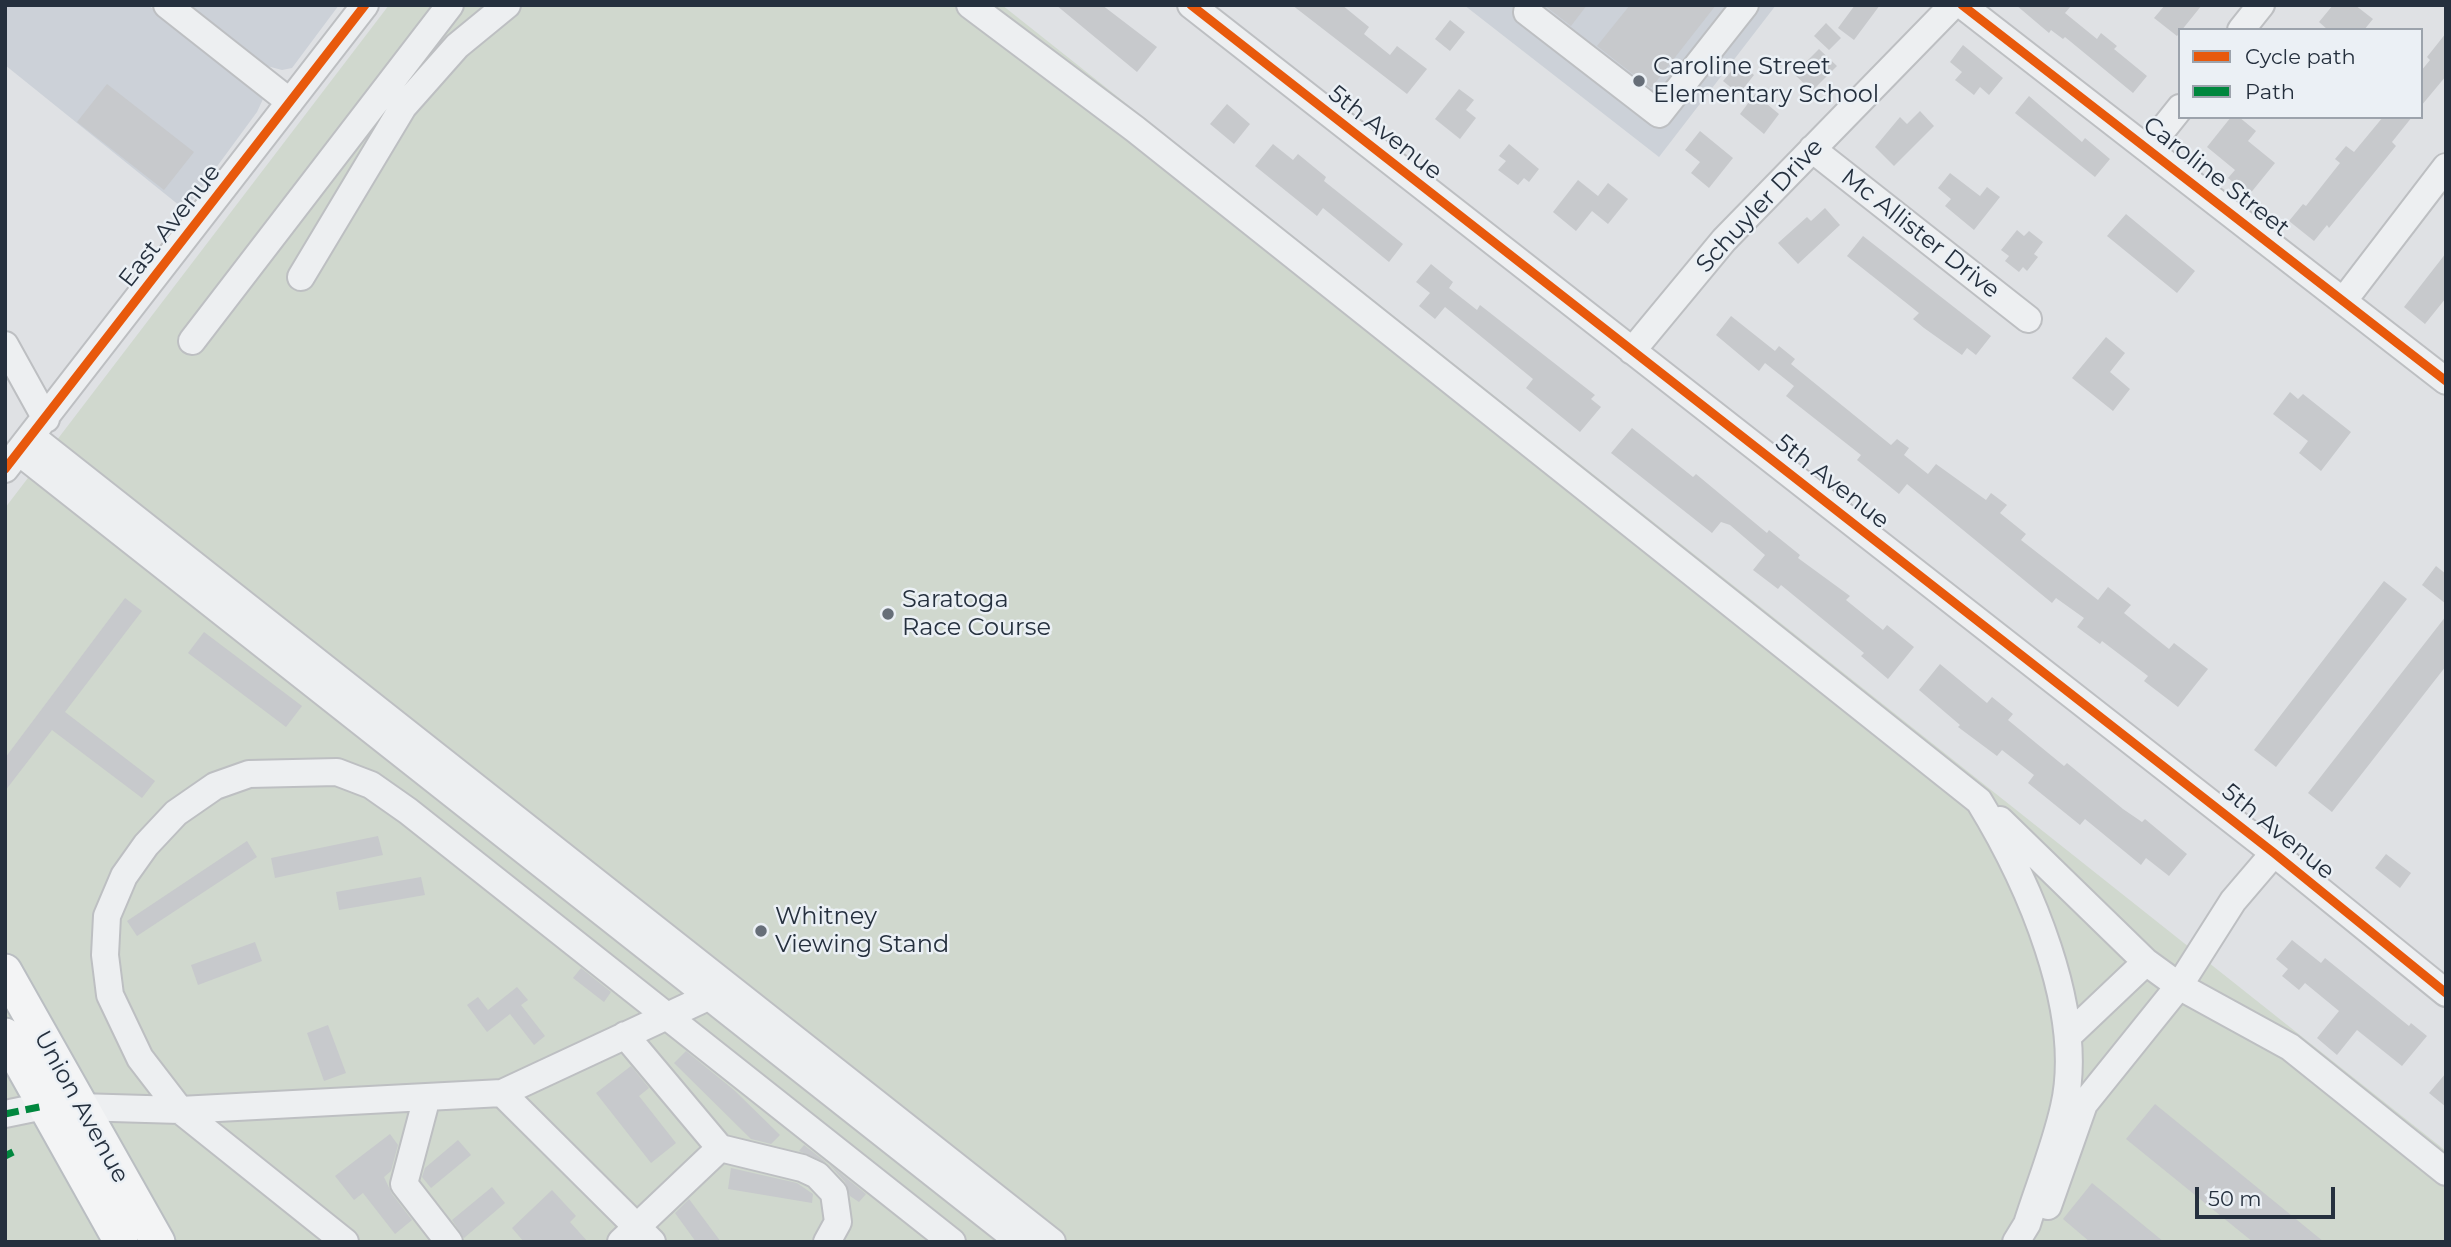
<!DOCTYPE html>
<style>
body{margin:0}
#map{position:relative;width:2451px;height:1247px;overflow:hidden;background:#dfe1e4;font-family:Montserrat,sans-serif}
canvas{display:block}
.frame{position:absolute;inset:0;border:7px solid #25303e;pointer-events:none}
.legend{position:absolute;left:2178px;top:28px;width:245px;height:91px;box-sizing:border-box;background:#ebf0f5;border:2px solid #9ca3ac;margin:0;padding:9px 12px;list-style:none;font-size:21px;color:#25303e}
.legend li{display:flex;align-items:center;gap:14px;height:35px}
.legend b{width:35px;border:2px solid #9ca3ac}
.scale{position:absolute;left:2195px;top:1187px;width:140px;height:32px;box-sizing:border-box;border:4px solid #25303e;border-top:0;padding-left:9px;font-size:21px;line-height:24px;white-space:nowrap;color:#25303e;-webkit-text-stroke:5px #ebf0f5;paint-order:stroke}
</style>
<div id="map">
<canvas width="2451" height="1247"></canvas>
<div class="frame"></div>
<ul class="legend">
<li><b style="height:9px;background:#e8590c"></b>Cycle path</li>
<li><b style="height:9px;background:#00873e"></b>Path</li>
</ul>
<div class="scale">50 m</div>
</div>
<script>
const context = document.querySelector('canvas').getContext('2d');
context.lineJoin = 'round';
function fill(path, color) { context.fillStyle = color; context.fill(path, 'evenodd'); }
function trace(path, color, width, dash) { context.strokeStyle = color; context.lineWidth = width; context.lineCap = dash ? 'butt' : 'round'; context.setLineDash(dash || []); context.stroke(path); }
function label(font, color, halo, rows, align = 'center') {
  context.font = font + ' Montserrat,sans-serif'; context.lineWidth = 5; context.setLineDash([]); context.textBaseline = 'middle'; context.strokeStyle = halo; context.fillStyle = color; for (const [text, x, y, turn = 0] of rows) {
    context.save(); context.translate(x, y); context.rotate((+turn || 0) * Math.PI / 180); context.textAlign = isNaN(turn) ? turn : align; if (halo) context.strokeText(text, 0, 0); context.fillText(text, 0, 0); context.restore();
  }
}
const built = new Path2D(`
 M 5,5 L 148,5 L 251,85 L 263,99 L 257,112 L 185,210 L 5,65 Z
 M 189,5 L 339,5 L 292,68 L 282,70 L 267,66 Z
 M 1464,5 L 1776,5 L 1659,157 Z`);
const green = new Path2D(`
 M 389,5 L 1002,5 L 2446,1151 L 2446,1242 L 5,1242 L 5,508 Z`);
const building = new Path2D(`
 M 1056,5 L 1102,5 L 1157,47 L 1137,72 Z
 M 1292,5 L 1342,5 L 1369,27 L 1364,34 L 1390,55 L 1397,46 L 1427,69 L 1407,94 Z
 M 1544,5 L 1587,5 L 1571,26 Z
 M 1630,5 L 1716,5 L 1651,88 L 1597,46 Z
 M 1855,5 L 1880,5 L 1854,40 L 1838,28 Z
 M 2016,5 L 2072,5 L 2065,13 L 2097,39 L 2101,33 L 2117,46 L 2114,49 L 2147,76 L 2133,93 L 2065,37 L 2063,39 L 2051,30 L 2049,33 Z
 M 2165,5 L 2202,5 L 2177,36 L 2154,18 Z
 M 2333,5 L 2355,5 L 2373,19 L 2364,30 L 2328,30 L 2319,22 Z
 M 1450,20 L 1465,32 L 1450,51 L 1435,39 Z
 M 1826,23 L 1841,38 L 1829,50 L 1814,36 Z
 M 2446,33 L 2446,76 L 2421,106 L 2421,71 L 2430,60 L 2427,57 Z
 M 1963,45 L 2003,78 L 1989,95 L 1980,87 L 1974,95 L 1955,80 L 1962,72 L 1950,62 Z
 M 1819,49 L 1837,66 L 1812,91 L 1794,74 Z
 M 1739,62 L 1754,75 L 1739,94 L 1723,81 Z
 M 107,84 L 194,152 L 164,190 L 77,122 Z
 M 1459,89 L 1474,100 L 1466,110 L 1476,118 L 1460,139 L 1435,119 Z
 M 1755,94 L 1779,114 L 1764,134 L 1740,114 Z
 M 2029,96 L 2082,142 L 2085,138 L 2110,159 L 2095,177 L 2015,113 Z
 M 1227,104 L 1250,124 L 1234,144 L 1210,124 Z
 M 1920,111 L 1934,126 L 1894,166 L 1875,147 L 1900,117 L 1907,124 Z
 M 2231,117 L 2239,117 L 2256,131 L 2248,141 L 2275,163 L 2249,195 L 2228,178 L 2235,170 L 2207,147 Z
 M 2383,117 L 2412,117 L 2392,142 L 2396,146 L 2329,228 L 2327,225 L 2314,241 L 2289,221 L 2303,204 L 2306,206 L 2340,163 L 2335,159 L 2346,146 L 2354,152 Z
 M 1700,131 L 1733,158 L 1709,188 L 1691,173 L 1700,162 L 1685,150 Z
 M 1273,144 L 1293,160 L 1298,154 L 1326,177 L 1324,181 L 1403,244 L 1389,262 L 1323,208 L 1317,216 L 1255,166 Z
 M 1509,144 L 1539,169 L 1529,182 L 1524,178 L 1518,185 L 1498,170 L 1506,161 L 1499,156 Z
 M 1950,173 L 1980,196 L 1987,187 L 2000,197 L 1974,230 L 1945,206 L 1951,199 L 1938,188 Z
 M 1578,180 L 1598,196 L 1608,183 L 1628,199 L 1608,224 L 1592,211 L 1576,231 L 1553,212 Z
 M 1825,208 L 1840,225 L 1798,264 L 1778,243 L 1807,217 L 1811,221 Z
 M 2126,214 L 2195,271 L 2177,293 L 2107,236 Z
 M 2017,230 L 2024,236 L 2029,231 L 2043,242 L 2034,254 L 2038,257 L 2027,271 L 2023,267 L 2019,272 L 2005,261 L 2009,256 L 2001,250 Z
 M 1863,236 L 1991,336 L 1976,355 L 1967,348 L 1962,355 L 1924,328 L 1913,319 L 1919,313 L 1847,256 Z
 M 2446,253 L 2446,298 L 2425,324 L 2404,307 Z
 M 1431,264 L 1453,282 L 1449,288 L 1477,310 L 1480,305 L 1595,395 L 1591,399 L 1601,407 L 1580,432 L 1526,388 L 1533,379 L 1445,307 L 1435,319 L 1419,306 L 1430,293 L 1416,282 Z
 M 1731,316 L 1775,351 L 1779,346 L 1795,359 L 1791,364 L 1891,445 L 1897,439 L 1909,448 L 1904,455 L 1928,474 L 1936,464 L 1986,500 L 1991,493 L 2007,505 L 2000,513 L 2026,534 L 2021,540 L 2098,600 L 2108,587 L 2131,605 L 2124,613 L 2169,649 L 2174,643 L 2208,669 L 2178,707 L 2144,681 L 2148,676 L 2102,641 L 2100,644 L 2077,627 L 2084,618 L 2056,598 L 2052,603 L 1907,484 L 1899,494 L 1857,460 L 1861,455 L 1786,396 L 1794,386 L 1765,363 L 1759,371 L 1716,335 Z
 M 2106,337 L 2125,353 L 2110,372 L 2130,389 L 2113,411 L 2072,378 Z
 M 2290,392 L 2298,399 L 2303,394 L 2351,432 L 2321,471 L 2299,453 L 2308,441 L 2273,414 Z
 M 1632,428 L 1693,477 L 1696,474 L 1767,533 L 1769,530 L 1800,555 L 1798,558 L 1850,596 L 1846,600 L 1883,630 L 1887,625 L 1914,647 L 1888,679 L 1861,656 L 1864,653 L 1781,585 L 1778,589 L 1753,570 L 1765,555 L 1730,525 L 1721,522 L 1712,533 L 1611,453 Z
 M 2436,566 L 2446,574 L 2446,604 L 2422,585 Z
 M 2384,581 L 2407,599 L 2276,767 L 2254,750 Z
 M 125,598 L 142,611 L 65,712 L 155,781 L 142,798 L 52,730 L 5,791 L 5,758 Z
 M 2446,616 L 2446,666 L 2332,812 L 2308,793 Z
 M 204,632 L 302,706 L 286,727 L 188,653 Z
 M 1940,664 L 1987,703 L 1992,697 L 2013,714 L 2008,720 L 2064,766 L 2067,763 L 2123,809 L 2142,822 L 2145,819 L 2187,854 L 2169,876 L 2146,858 L 2141,865 L 2085,819 L 2080,825 L 2028,783 L 2034,775 L 2002,750 L 1997,756 L 1958,727 L 1960,725 L 1919,690 Z
 M 378,836 L 383,855 L 275,878 L 271,858 Z
 M 247,841 L 257,857 L 137,936 L 127,921 Z
 M 2386,854 L 2411,873 L 2400,888 L 2375,868 Z
 M 421,877 L 425,895 L 339,910 L 336,892 Z
 M 2292,940 L 2321,963 L 2325,958 L 2409,1026 L 2411,1023 L 2427,1036 L 2402,1066 L 2357,1030 L 2337,1055 L 2317,1038 L 2339,1011 L 2305,983 L 2299,990 L 2282,976 L 2288,969 L 2276,959 Z
 M 255,942 L 262,961 L 198,985 L 191,965 Z
 M 581,968 L 611,992 L 604,1002 L 573,978 Z
 M 517,987 L 528,1000 L 521,1005 L 545,1036 L 534,1045 L 510,1014 L 487,1032 L 467,1005 L 478,997 L 488,1010 Z
 M 328,1025 L 346,1073 L 324,1081 L 307,1033 Z
 M 686,1051 L 734,1090 L 780,1135 L 771,1144 L 751,1139 L 674,1063 Z
 M 631,1066 L 649,1088 L 639,1096 L 676,1143 L 651,1163 L 596,1093 Z
 M 2446,1073 L 2446,1107 L 2429,1093 Z
 M 2155,1104 L 2324,1242 L 2253,1242 L 2126,1139 Z
 M 390,1134 L 398,1145 L 391,1171 L 384,1177 L 392,1194 L 412,1220 L 395,1234 L 363,1193 L 354,1200 L 335,1176 Z
 M 458,1140 L 471,1155 L 431,1188 L 422,1177 L 425,1168 Z
 M 804,1145 L 827,1163 L 799,1151 Z
 M 829,1164 L 866,1194 L 859,1202 L 850,1196 L 845,1182 Z
 M 731,1168 L 797,1183 L 813,1194 L 812,1203 L 728,1189 Z
 M 2092,1183 L 2164,1242 L 2090,1242 L 2063,1219 Z
 M 492,1187 L 505,1203 L 464,1238 L 452,1220 Z
 M 552,1190 L 576,1216 L 570,1222 L 588,1242 L 524,1242 L 512,1228 Z
 M 689,1199 L 721,1242 L 696,1242 L 675,1213 Z`);
const minor = new Path2D(`
 M 167,5 L 290,102
 M 970,5 L 1135,129 L 1979,801 C 2028,881 2086,1011 2064,1107 C 2055,1147 2039,1186 2027,1224 L 2016,1242
 M 1191,5 L 2274,853 L 2446,993
 M 1962,5 L 2446,381
 M 1527,12 L 1659,114 L 1745,5
 M 2241,30 L 2261,5
 M 2148,148 L 2180,108
 M 1812,149 L 2028,319
 M 301,277 L 403,107 L 457,46 L 507,5
 M 2344,300 L 2446,167
 M 192,341 L 450,5
 M 5,345 L 46,419
 M 1632,351 L 1724,240 L 1953,5
 M 31,436 L 1052,1242
 M 19,452 L 1020,1242
 M 5,469 L 365,5
 M 2000,820 L 2146,962 L 2179,986 L 2233,901 L 2274,853
 M 2068,1036 L 2146,962
 M 502,1093 L 723,990
 M 427,1097 L 404,1184 L 449,1242
 M 5,1114 L 44,1106 L 180,1110 L 502,1093 L 652,1242
 M 720,1148 L 802,1168 L 817,1175 L 834,1193 L 838,1222 L 827,1242
 M 2048,1206 L 2084,1104 L 2179,986 L 2290,1047 L 2446,1172
 M 345,1242 L 180,1110 L 140,1058 L 110,995 L 105,955 L 107,916 L 124,876 L 146,845 L 176,813 L 215,786 L 249,774 L 337,772 L 371,785 L 408,811 L 952,1242
 M 621,1242 L 720,1148 L 625,1035`);
const major = new Path2D(`
 M 5,971 L 158,1242
 M 5,1035 L 121,1242`);
const quiet = new Path2D(`
 M 5,1114 L 44,1106
 M 5,1156 L 13,1152`);
const cycleway = new Path2D(`
 M 1191,5 L 2274,853 L 2446,993
 M 1962,5 L 2446,381
 M 5,469 L 365,5`);
const markers = [
 [1639,81,7,"#666e78"],
 [888,614,7,"#666e78"],
 [761,931,7,"#666e78"]
];
const poiNames = [
 ["Caroline Street",1653,67],
 ["Elementary School",1653,95],
 ["Saratoga",902,600],
 ["Race Course",902,628],
 ["Whitney",775,917],
 ["Viewing Stand",775,945]
];
const streetNames = [
 ["5th Avenue",1385,133,38],
 ["Caroline Street",2216,177,38],
 ["Schuyler Drive",1760,206,-47],
 ["East Avenue",170,226,-52],
 ["Mc Allister Drive",1920,234,38],
 ["5th Avenue",1832,482,38],
 ["5th Avenue",2278,832,39],
 ["Union Avenue",81,1107,61]
];
fill(built, '#ccd1d8');
fill(green, '#d0d8ce');
fill(building, '#c7c9cc');
trace(minor, '#bdbfc2', 30);
trace(major, '#babec2', 37);
trace(minor, '#edeff1', 26);
trace(major, '#f3f4f5', 33);
trace(quiet, '#00873e', 7, [14, 7]);
trace(cycleway, '#e8590c', 9);
for (const [x, y, r, color] of markers) { const dot = new Path2D(); dot.arc(x, y, r, 0, 2 * Math.PI); context.fillStyle = color; context.fill(dot); trace(dot, '#ebf0f5', 2.5); }
label('24px', '#25303e', '#ebf0f5', poiNames, 'left');
label('24px', '#25303e', '#ebf0f5', streetNames);
</script>
